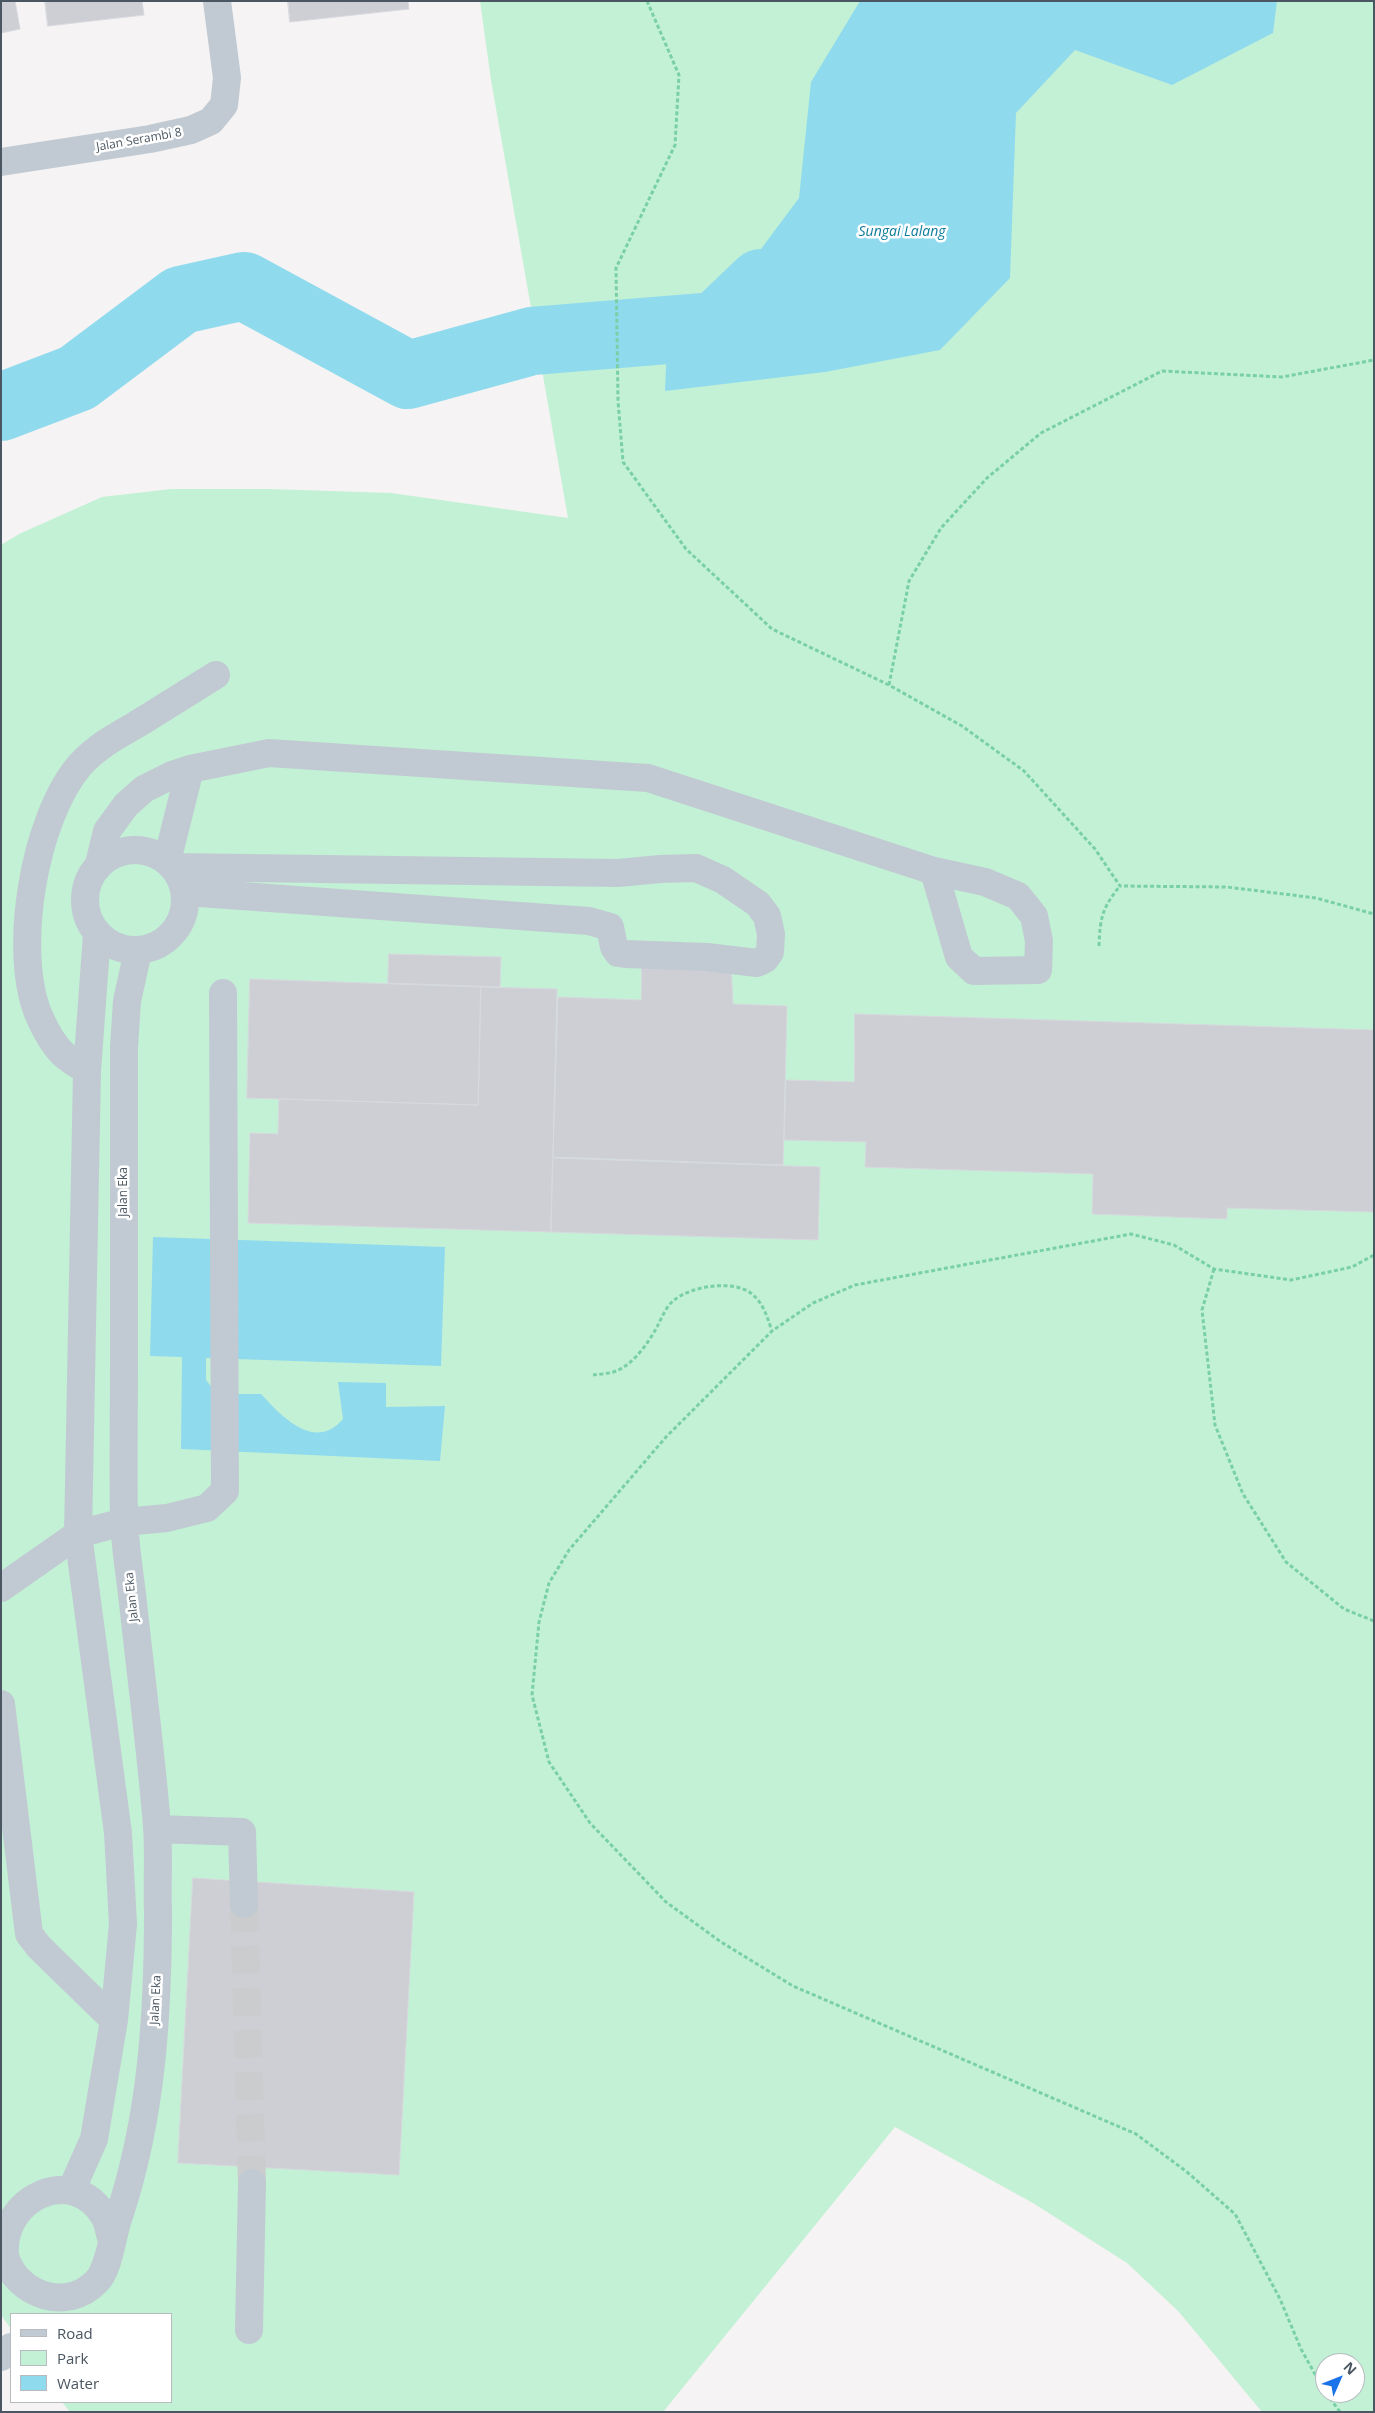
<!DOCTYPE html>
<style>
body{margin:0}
#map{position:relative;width:1375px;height:2413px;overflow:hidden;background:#f5f3f3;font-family:"Open Sans",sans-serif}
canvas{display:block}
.frame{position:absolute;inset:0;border:2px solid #4a5661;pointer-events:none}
.legend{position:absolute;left:10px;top:2313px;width:162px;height:90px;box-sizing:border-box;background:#fff;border:1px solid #b7bbc0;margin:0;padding:6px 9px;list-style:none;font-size:15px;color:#4a5661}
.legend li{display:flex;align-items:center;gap:10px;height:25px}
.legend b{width:25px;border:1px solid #b7bbc0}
.north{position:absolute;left:1315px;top:2353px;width:50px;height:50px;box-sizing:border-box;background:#fff;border:1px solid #b7bbc0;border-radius:50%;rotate:46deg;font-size:14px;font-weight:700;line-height:20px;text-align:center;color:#4a5661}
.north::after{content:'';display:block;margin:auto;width:18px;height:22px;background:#1a73e8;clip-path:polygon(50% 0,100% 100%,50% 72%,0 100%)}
</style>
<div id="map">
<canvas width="1375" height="2413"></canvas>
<div class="frame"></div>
<ul class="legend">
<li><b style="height:6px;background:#c1cad2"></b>Road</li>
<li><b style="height:14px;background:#c3f1d5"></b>Park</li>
<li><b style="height:14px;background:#90daee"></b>Water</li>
</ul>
<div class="north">N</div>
</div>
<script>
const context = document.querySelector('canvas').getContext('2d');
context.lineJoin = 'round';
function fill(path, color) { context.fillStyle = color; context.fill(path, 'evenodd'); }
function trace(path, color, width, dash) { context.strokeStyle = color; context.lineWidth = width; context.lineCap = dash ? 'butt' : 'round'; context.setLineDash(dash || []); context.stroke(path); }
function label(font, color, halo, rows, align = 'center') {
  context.font = font + ' "Open Sans",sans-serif'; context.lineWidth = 5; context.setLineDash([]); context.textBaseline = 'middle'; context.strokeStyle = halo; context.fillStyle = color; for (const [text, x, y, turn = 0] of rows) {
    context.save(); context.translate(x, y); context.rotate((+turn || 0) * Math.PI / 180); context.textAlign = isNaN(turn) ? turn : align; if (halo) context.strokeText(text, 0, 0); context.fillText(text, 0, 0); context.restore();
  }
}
const green = new Path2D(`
 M 480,1 L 1374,1 L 1374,2412 L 1262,2412 L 1179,2312 L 1127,2263 L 1033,2203 L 895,2127 L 663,2412 L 70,2412 L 62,2402 L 171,2402 L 171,2314 L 11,2314 L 11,2329 L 1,2315 L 1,545 L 19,534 L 102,497 L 171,489 L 269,489 L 391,493 L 568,518 L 491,80 ZM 1325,2363 L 1355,2363 L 1355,2393 L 1325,2393 Z`);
const water = new Path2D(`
 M 860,1 L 1277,1 L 1273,33 L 1172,85 L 1075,50 L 1016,113 L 1010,278 L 940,350 L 825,372 L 665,391 L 667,344 L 729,292 L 799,198 L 811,82 Z
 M 153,1237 L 445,1247 L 441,1366 L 206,1358 L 206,1380 L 217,1394 L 261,1394 C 282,1417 315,1452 343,1419 L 338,1382 L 386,1383 L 386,1407 L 445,1406 L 440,1461 L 181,1449 L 182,1357 L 150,1356 Z`);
const river = new Path2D(`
 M 1,407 L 77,378 L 181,300 L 244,286 L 408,375 L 532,341 L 716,326 L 761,283`);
const building = new Path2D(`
 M 1,1 L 15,1 L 20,29 L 1,33 Z
 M 45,1 L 142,1 L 144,15 L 48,26 Z
 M 288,1 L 408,1 L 409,9 L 290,22 Z
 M 389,954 L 501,957 L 500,987 L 388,983 Z
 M 642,961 L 731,961 L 733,1004 L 787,1006 L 783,1165 L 553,1157 L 558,997 L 641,1000 Z
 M 250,979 L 481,987 L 478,1105 L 247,1098 Z
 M 481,987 L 557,989 L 551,1232 L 248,1223 L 250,1133 L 278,1134 L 279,1099 L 478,1105 Z
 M 855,1014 L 1374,1030 L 1374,1212 L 1227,1208 L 1227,1219 L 1092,1214 L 1093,1174 L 865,1167 L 866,1142 L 784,1140 L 786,1080 L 854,1082 Z
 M 553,1158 L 820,1167 L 818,1240 L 551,1232 Z
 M 193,1878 L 414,1892 L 399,2175 L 178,2163 Z`);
const minorTunnel = new Path2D(`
 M 244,1904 L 252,2183`);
const path = new Path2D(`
 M 647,1 L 679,75 L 675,145 L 616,268 L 618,401 L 623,462 L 686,549 L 772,629 L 889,685 L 962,726 L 1024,771 L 1095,849 L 1120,886 L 1227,887 L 1316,898 L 1374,914
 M 889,685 L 909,581 L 941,528 L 987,478 L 1041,433 L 1162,371 L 1282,377 L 1374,360
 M 1099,946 C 1100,918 1102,908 1120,886
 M 1214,1269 L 1202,1310 L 1215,1425 L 1243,1494 L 1286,1562 L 1344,1609 L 1374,1621
 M 593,1375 C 600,1374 609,1374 616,1371 C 634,1364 648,1343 657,1327 C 661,1319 666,1307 673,1301 C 690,1286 734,1279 752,1294 C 764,1304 767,1317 772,1331
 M 1325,2392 L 1301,2349 L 1280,2299 L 1235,2214 L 1187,2172 L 1136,2134 L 793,1986 L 721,1942 L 666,1902 L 590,1823 L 549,1762 L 532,1695 L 539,1622 L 549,1583 L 569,1550 L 666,1437 L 772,1331 L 813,1303 L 855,1285 L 1131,1234 L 1174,1245 L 1214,1269 L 1291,1280 L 1352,1267 L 1374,1255
 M 1326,2393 L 1340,2412`);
const minor = new Path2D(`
 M 1,162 L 150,139 L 191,130 L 211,121 L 224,105 L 227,78 L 217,1
 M85 900a50 50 0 1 1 100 0a50 50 0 1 1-100 0Z
 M 167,861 L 190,769
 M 99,864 L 107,831 L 126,805 L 144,789 L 172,775 L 190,769 L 269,753 L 648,778 L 934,871 L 985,882 L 1018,896 L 1034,916 L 1039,941 L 1038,970 L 974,971 L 959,957 L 934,871
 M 174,867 L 618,873 L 660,869 L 696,868 L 723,880 L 758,904 L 767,916 L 771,934 L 770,952 L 765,959 L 757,963 L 707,957 L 625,954 L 618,953 L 614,947 L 610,927 L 589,921 L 186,892
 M 87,1071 C 79,1065 69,1060 62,1053 C 54,1045 45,1029 40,1018 C 11,954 34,818 80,765 C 96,747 118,735 139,723 C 165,707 190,691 216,675
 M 1,1588 L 78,1534 L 124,1522 L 167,1518 L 207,1508 L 225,1491 L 223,993
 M 1,1704 L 29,1934 L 39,1947 L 114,2020
 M 157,1829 L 242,1832 L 244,1904
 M 71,2191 L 94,2139 L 114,2020 L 123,1924 L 118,1833 L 78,1534 L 87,1071 L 97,934
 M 111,2238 C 109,2231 108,2222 104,2216 C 73,2164 0,2197 5,2256 C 16,2295 67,2313 97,2281 C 110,2267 112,2235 119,2216 C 152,2117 158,2014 158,1911 C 157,1883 159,1854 157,1826 C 151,1752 141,1677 133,1603 C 130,1575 125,1547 124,1519 C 123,1467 124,1416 124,1364 C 124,1258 124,1153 124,1047 L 127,1001 L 138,951
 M 249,2330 L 252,2183
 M 1,2357 L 11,2347`);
const streetNames = [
 ["Jalan Serambi 8",139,140,-10],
 ["Jalan Eka",124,1192,-90],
 ["Jalan Eka",132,1597,-96],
 ["Jalan Eka",156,2000,-87]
];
const waterNames = [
 ["Sungai Lalang",902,232]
];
fill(green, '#c3f1d5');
fill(water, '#90daee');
trace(river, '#90daee', 68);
fill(building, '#cdcfd5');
trace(building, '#d7d9de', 1);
trace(minorTunnel, '#caccce', 28, [28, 14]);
trace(path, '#7ad0a6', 3, [4, 2.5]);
trace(minor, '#c1cad2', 28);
label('12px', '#4a5661', '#fff', streetNames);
label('italic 14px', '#0c7c9b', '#fff', waterNames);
</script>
